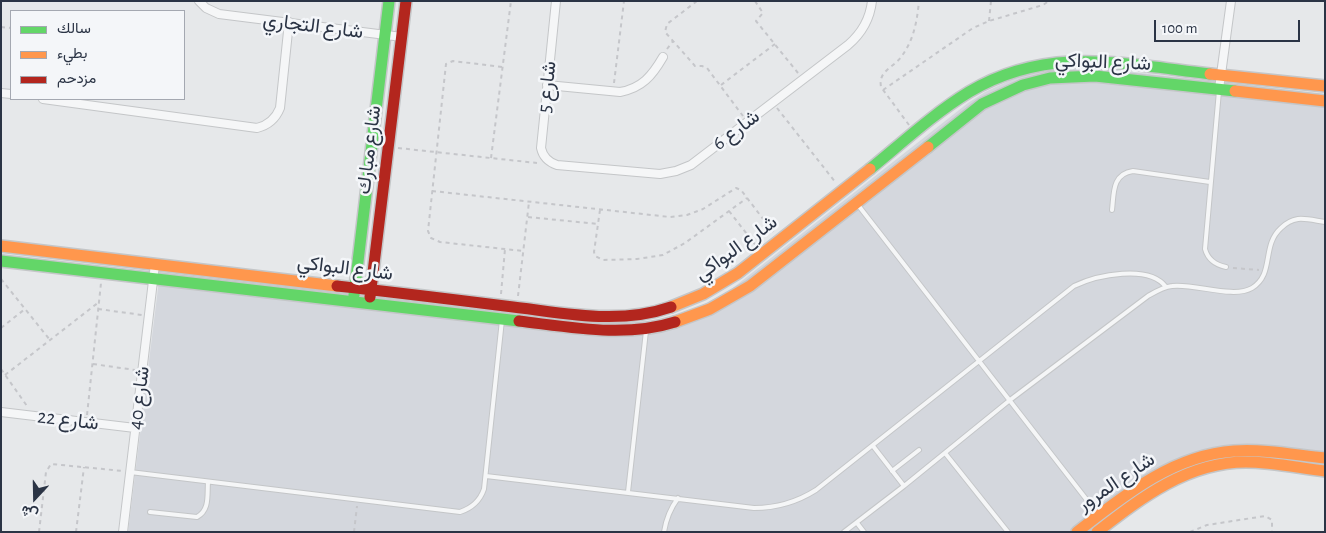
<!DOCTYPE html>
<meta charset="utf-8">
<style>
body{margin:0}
#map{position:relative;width:1326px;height:533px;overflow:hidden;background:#e6e8ea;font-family:"Alegreya Sans",Vazirmatn,sans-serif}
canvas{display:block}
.frame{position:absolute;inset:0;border:2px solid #2b3445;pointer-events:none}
.legend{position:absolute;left:10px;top:10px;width:175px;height:90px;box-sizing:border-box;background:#f4f6f9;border:1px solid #a4a8b1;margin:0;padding:6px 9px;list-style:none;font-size:15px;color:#2b3445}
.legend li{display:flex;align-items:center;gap:10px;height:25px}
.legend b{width:25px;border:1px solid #a4a8b1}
.north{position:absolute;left:10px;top:473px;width:50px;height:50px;-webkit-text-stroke:4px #f4f6f9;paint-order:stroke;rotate:201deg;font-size:14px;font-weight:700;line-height:20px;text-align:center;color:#2b3445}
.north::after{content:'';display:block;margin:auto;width:18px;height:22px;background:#2b3445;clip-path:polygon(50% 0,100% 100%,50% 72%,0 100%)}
.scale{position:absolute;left:1154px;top:20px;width:146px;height:22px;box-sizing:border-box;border:2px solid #2b3445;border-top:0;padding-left:6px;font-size:15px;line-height:18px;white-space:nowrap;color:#2b3445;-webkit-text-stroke:4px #f4f6f9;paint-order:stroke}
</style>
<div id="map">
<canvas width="1326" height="533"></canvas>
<div class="frame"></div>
<ul class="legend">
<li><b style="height:6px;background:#63d668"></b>سالك</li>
<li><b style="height:6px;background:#ff974d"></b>بطيء</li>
<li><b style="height:6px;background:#b3261e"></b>مزدحم</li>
</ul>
<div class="north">ش</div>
<div class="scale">100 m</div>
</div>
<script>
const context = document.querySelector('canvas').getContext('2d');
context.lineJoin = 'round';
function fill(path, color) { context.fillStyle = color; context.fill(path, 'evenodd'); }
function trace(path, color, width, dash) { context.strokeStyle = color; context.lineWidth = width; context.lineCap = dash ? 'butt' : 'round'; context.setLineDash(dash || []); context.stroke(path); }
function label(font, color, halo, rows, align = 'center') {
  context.font = font + ' "Alegreya Sans",Vazirmatn,sans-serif'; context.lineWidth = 5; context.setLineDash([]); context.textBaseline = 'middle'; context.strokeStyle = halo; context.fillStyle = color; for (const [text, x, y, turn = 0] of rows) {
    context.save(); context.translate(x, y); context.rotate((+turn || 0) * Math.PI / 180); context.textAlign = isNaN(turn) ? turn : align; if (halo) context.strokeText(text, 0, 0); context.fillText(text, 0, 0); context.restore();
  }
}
const built = new Path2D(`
 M 1089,67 L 1325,94 L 1325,462 L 1280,456 L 1234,456 L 1192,465 L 1179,470 L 1142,488 L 1086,532 L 128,532 L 160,272 L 592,321 L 642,322 L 655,321 L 693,310 L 729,291 L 968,103 L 985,92 L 1017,77 L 1062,68 Z`);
const path = new Path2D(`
 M 697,1 L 667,24 L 665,32 L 695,66 L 702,66 L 707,68 L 743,116
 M 755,1 L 763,13 L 756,21 L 798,73
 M 989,21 L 991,1
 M 1,27 L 11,28
 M 667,49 L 673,41
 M 502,67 L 453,61 L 446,64 L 428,231 L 431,238 L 440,242 L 523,251
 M 614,83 L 624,1
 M 721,85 L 775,44
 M 883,90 L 973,28 L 989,21 L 1043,5 L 1049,1
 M 777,108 L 836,183
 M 909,125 L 881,87 C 878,71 893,68 901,57 C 914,40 917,21 919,1
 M 398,148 L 537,163
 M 491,158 L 511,1
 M 432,191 L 670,217 L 687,215 L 703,209 L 736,188 L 741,190 L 773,232
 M 600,210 L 594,252 L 595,256 L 603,260 L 637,259 L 663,255 L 685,243 L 747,198
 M 729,211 L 757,247
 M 528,217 L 598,224
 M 1233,268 L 1259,270
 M 1,279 L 50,340
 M 501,294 L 505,249
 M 518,296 L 529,202
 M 98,309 L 142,315
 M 1,328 L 25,309
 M 93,364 L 135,370
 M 1,369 L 27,406
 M 5,375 L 99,302
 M 87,415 L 101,283
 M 39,532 L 46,472 L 51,464 L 123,471
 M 76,532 L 84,467
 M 354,532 L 357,506
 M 1190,532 L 1207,525 L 1265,516 L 1272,520 L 1272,532`);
const lane = new Path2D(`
 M 1219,91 L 1205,249 C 1208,260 1216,265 1226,267
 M 858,205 L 1097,513
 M 1112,210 C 1114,193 1112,174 1133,171 L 1210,182
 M 873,446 L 904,486
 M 945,453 L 1008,532
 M 892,471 L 919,450
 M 130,472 L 460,512 C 472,508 480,501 484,489 L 502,320
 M 486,476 L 754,508 C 777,508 797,502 816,490 L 1074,286 C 1097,275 1149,264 1166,287
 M 628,492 L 646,331
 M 150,512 L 197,517 C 210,510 207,495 208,482
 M 857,523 L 864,532
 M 664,532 C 666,519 670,509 678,498
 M 844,532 L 904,486 L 1010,400 L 1148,296 C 1155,292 1163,287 1172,286 C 1194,283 1233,299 1252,288 C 1275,274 1261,246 1281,228 C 1285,224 1292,220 1298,219 C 1306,218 1317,221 1325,222`);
const street = new Path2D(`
 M 199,1 L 206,8 L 219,14 L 402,37
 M 556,1 L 541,148 C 543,157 548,162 557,165 L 660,174 L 676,171 L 691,165 L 848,45 C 862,33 870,19 872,1
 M 547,85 L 620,92 C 642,88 652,76 663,57
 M 1219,89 L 1231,1
 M 1,93 L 11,94
 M 43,99 L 257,128 C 269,125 276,118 280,108 L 289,22
 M 1,412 L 135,428
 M 123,532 L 155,264`);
const fast = new Path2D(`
 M 928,147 L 982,104 L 1023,85 L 1050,78 L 1095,76 L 1235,91
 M 870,169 C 902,143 933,114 969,92 C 1048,45 1124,64 1210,74
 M 1,261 L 519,321
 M 354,295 L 389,1`);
const slow = new Path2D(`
 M 1210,74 L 1325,86
 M 1235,91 L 1325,101
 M 1,246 L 337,286
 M 671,307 L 703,294 L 738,273 L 870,169
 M 675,322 L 710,309 L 750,286 L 928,147
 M 1077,532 C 1123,496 1173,455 1234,451 C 1265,449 1295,455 1325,458
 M 1097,532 C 1141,498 1187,462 1246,462 C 1272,462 1299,468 1325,471`);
const jam = new Path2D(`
 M 337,286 C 393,292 449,299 505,306 C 561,312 616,326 671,307
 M 370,297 L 406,1
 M 519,321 C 570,327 625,338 675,322`);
const streetNames = [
 ["شارع التجاري",313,26,7],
 ["شارع البواكي",1103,62,2],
 ["شارع 5",547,87,-84],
 ["شارع 6",736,130,-37],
 ["شارع مبارك",369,150,-83],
 ["شارع البواكي",736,248,-36],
 ["شارع البواكي",345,268,7],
 ["شارع 40",139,398,-83],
 ["شارع 22",68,420,7],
 ["شارع المرور",1116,482,-34]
];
fill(built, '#d4d7dd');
trace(lane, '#c4c6c8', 6);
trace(street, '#c4c6c8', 10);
trace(fast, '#c4c6c8', 14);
trace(slow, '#c4c6c8', 14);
trace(jam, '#c4c6c8', 14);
trace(path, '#c5c6ca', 2, [4, 4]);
trace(lane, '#f5f6f7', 4);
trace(street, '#f5f6f7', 8);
trace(fast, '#63d668', 11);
trace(slow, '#ff974d', 11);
trace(jam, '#b3261e', 11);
label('20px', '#2b3445', '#f4f6f9', streetNames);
</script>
